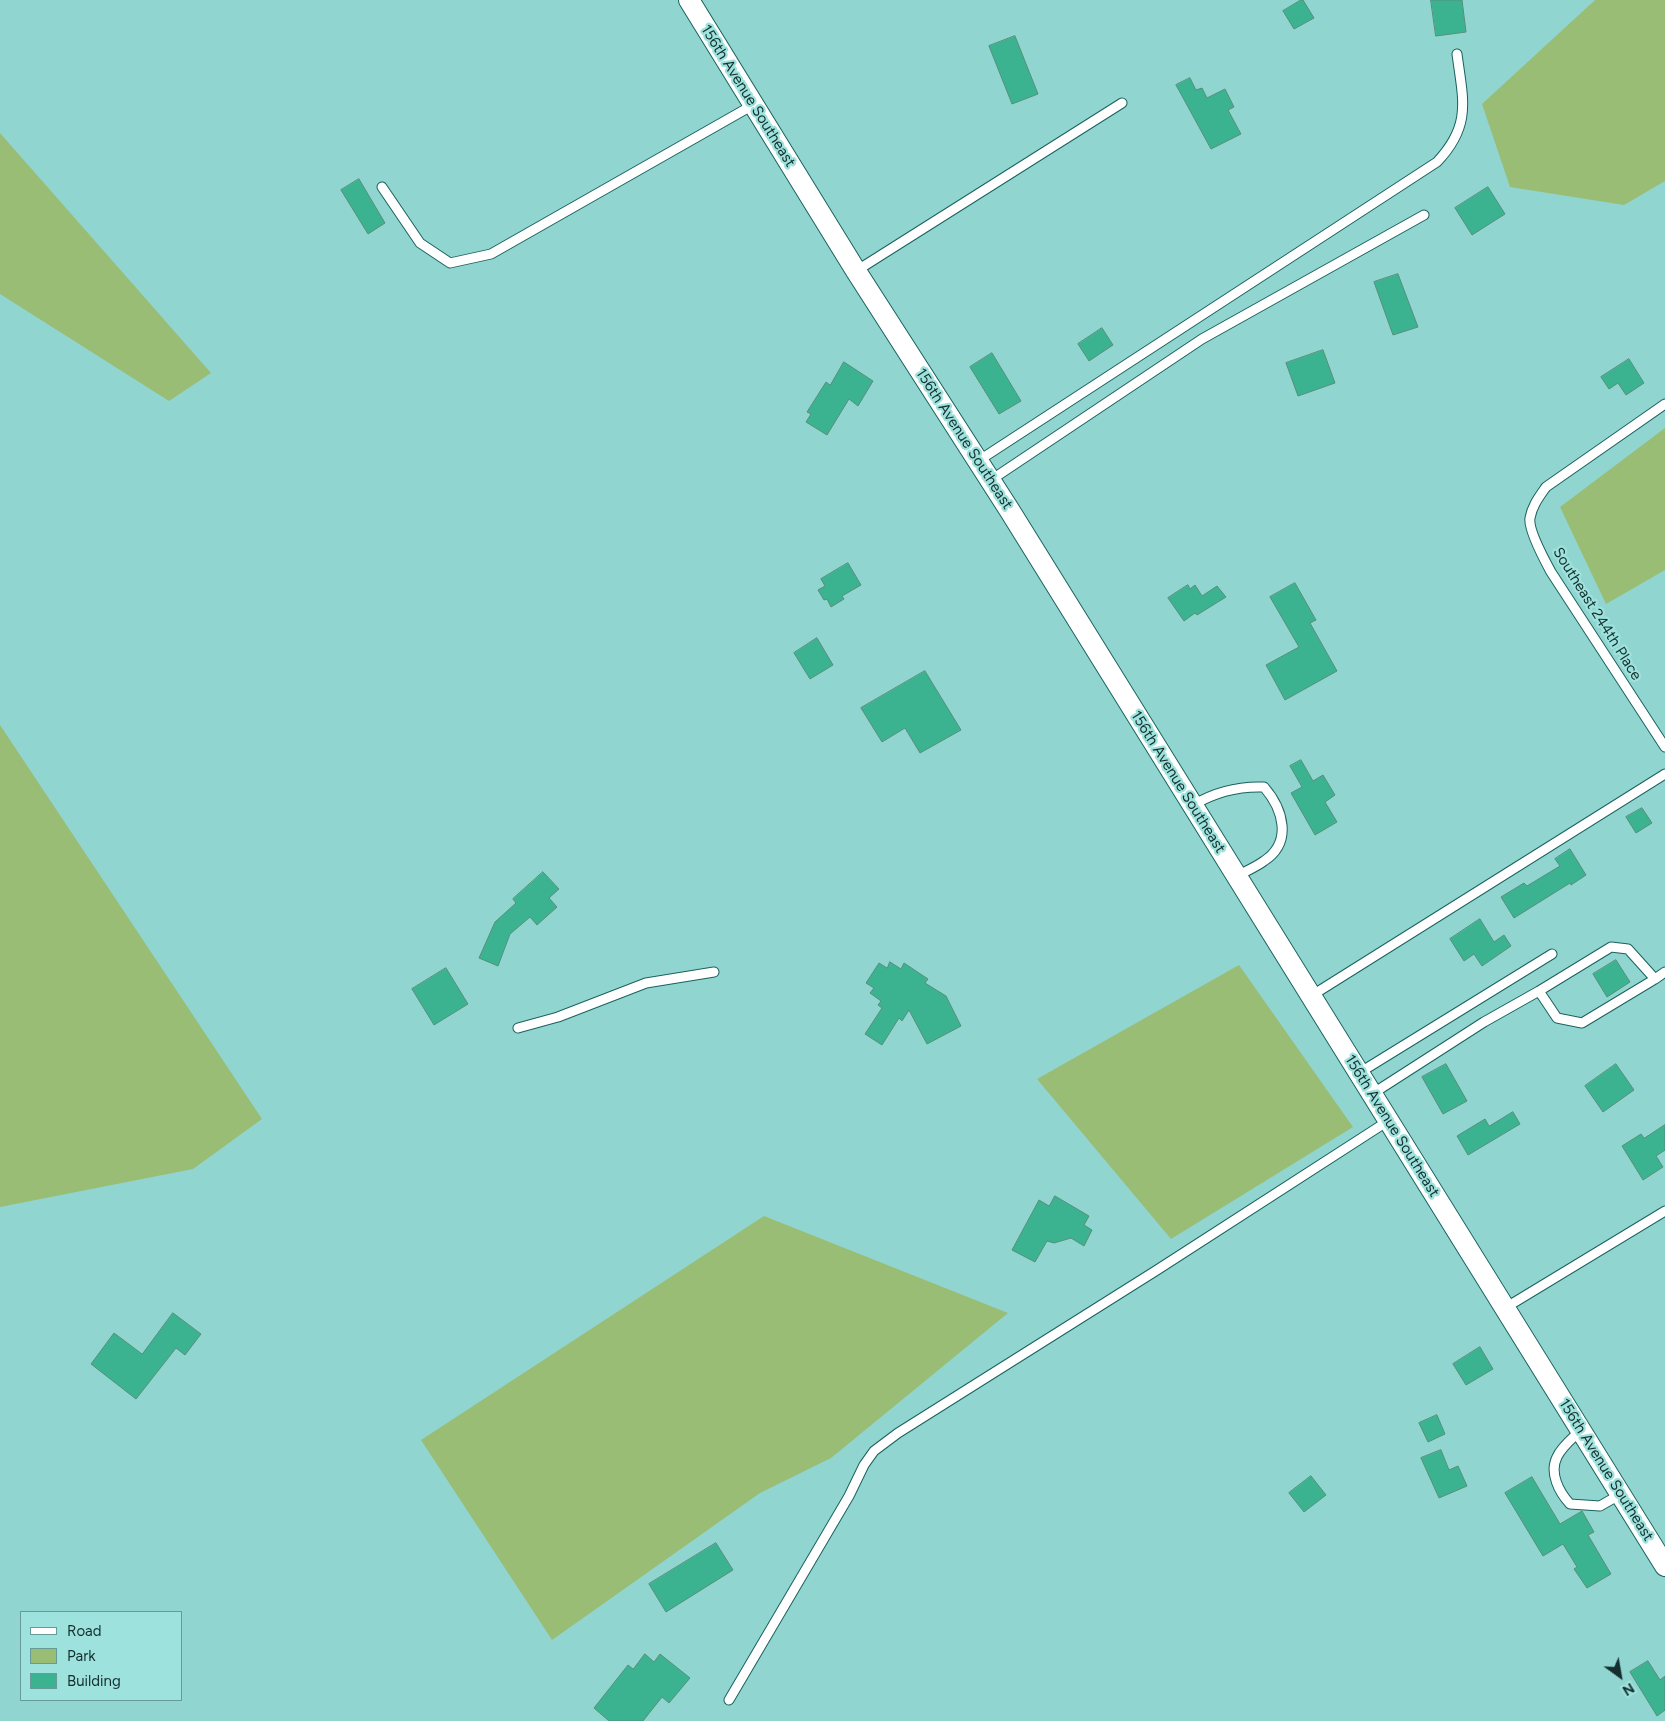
<!DOCTYPE html>
<style>
body{margin:0}
#map{position:relative;width:1665px;height:1721px;overflow:hidden;background:#91d5d0;font-family:Figtree,sans-serif}
canvas{display:block}
.legend{position:absolute;left:20px;top:1611px;width:162px;height:90px;box-sizing:border-box;background:#9ee2dd;border:1px solid #679b97;margin:0;padding:6px 9px;list-style:none;font-size:15px;color:#14302e}
.legend li{display:flex;align-items:center;gap:10px;height:25px}
.legend b{width:25px;border:1px solid #679b97}
.north{position:absolute;left:1595px;top:1651px;width:50px;height:50px;-webkit-text-stroke:4px #9ee2dd;paint-order:stroke;rotate:148deg;font-size:14px;font-weight:700;line-height:20px;text-align:center;color:#14302e}
.north::after{content:'';display:block;margin:auto;width:18px;height:22px;background:#14302e;clip-path:polygon(50% 0,100% 100%,50% 72%,0 100%)}
</style>
<div id="map">
<canvas width="1665" height="1721"></canvas>
<ul class="legend">
<li><b style="height:6px;background:#fff"></b>Road</li>
<li><b style="height:14px;background:#9abd75"></b>Park</li>
<li><b style="height:14px;background:#3cb390"></b>Building</li>
</ul>
<div class="north">N</div>
</div>
<script>
const context = document.querySelector('canvas').getContext('2d');
context.lineJoin = 'round';
function fill(path, color) { context.fillStyle = color; context.fill(path, 'evenodd'); }
function trace(path, color, width, dash) { context.strokeStyle = color; context.lineWidth = width; context.lineCap = dash ? 'butt' : 'round'; context.setLineDash(dash || []); context.stroke(path); }
function label(font, color, halo, rows, align = 'center') {
  context.font = font + ' Figtree,sans-serif'; context.lineWidth = 4.5; context.setLineDash([]); context.textBaseline = 'middle'; context.strokeStyle = halo; context.fillStyle = color; for (const [text, x, y, turn = 0] of rows) {
    context.save(); context.translate(x, y); context.rotate((+turn || 0) * Math.PI / 180); context.textAlign = isNaN(turn) ? turn : align; if (halo) context.strokeText(text, 0, 0); context.fillText(text, 0, 0); context.restore();
  }
}
const green = new Path2D(`
 M 1595,0 L 1665,0 L 1665,181 L 1624,205 L 1510,187 L 1482,104 Z
 M 0,133 L 211,373 L 169,401 L 0,294 Z
 M 1665,428 L 1665,570 L 1606,604 L 1560,507 Z
 M 0,725 L 262,1119 L 193,1169 L 0,1207 Z
 M 1239,965 L 1353,1127 L 1171,1239 L 1037,1079 Z
 M 764,1216 L 1008,1313 L 831,1458 L 760,1493 L 552,1640 L 421,1440 Z`);
const building = new Path2D(`
 M 1301,0 L 1303,0 L 1314,18 L 1294,29 L 1283,11 Z
 M 1431,0 L 1462,0 L 1466,32 L 1436,36 Z
 M 1015,36 L 1038,94 L 1012,104 L 989,46 Z
 M 1190,78 L 1196,90 L 1202,88 L 1207,98 L 1225,89 L 1234,107 L 1228,110 L 1241,134 L 1211,149 L 1176,85 Z
 M 359,179 L 385,223 L 368,234 L 341,190 Z
 M 1488,187 L 1505,214 L 1472,235 L 1455,208 Z
 M 1398,274 L 1418,327 L 1393,335 L 1374,282 Z
 M 1102,328 L 1113,345 L 1089,361 L 1078,344 Z
 M 1323,350 L 1335,383 L 1298,396 L 1286,363 Z
 M 992,353 L 1021,401 L 999,414 L 970,367 Z
 M 1629,359 L 1644,383 L 1626,395 L 1618,383 L 1609,389 L 1601,377 Z
 M 844,362 L 873,381 L 858,406 L 849,399 L 827,435 L 806,422 L 811,414 L 807,412 L 826,382 L 830,385 Z
 M 848,563 L 861,585 L 842,596 L 844,599 L 831,607 L 827,599 L 824,600 L 818,590 L 825,586 L 821,579 Z
 M 1295,583 L 1316,620 L 1310,623 L 1337,671 L 1285,700 L 1266,665 L 1299,647 L 1270,597 Z
 M 1188,585 L 1190,589 L 1195,585 L 1202,596 L 1217,586 L 1226,597 L 1197,615 L 1195,613 L 1184,621 L 1168,598 Z
 M 817,638 L 833,665 L 810,679 L 794,653 Z
 M 925,671 L 961,730 L 920,753 L 905,728 L 882,742 L 861,708 Z
 M 1301,760 L 1313,781 L 1323,775 L 1335,795 L 1325,802 L 1337,822 L 1315,835 L 1291,793 L 1302,787 L 1290,766 Z
 M 1642,808 L 1652,823 L 1636,833 L 1626,817 Z
 M 1570,849 L 1586,875 L 1571,885 L 1570,883 L 1514,918 L 1501,897 L 1524,883 L 1527,886 L 1560,866 L 1555,859 Z
 M 543,872 L 559,889 L 549,898 L 557,907 L 537,925 L 530,917 L 510,934 L 498,966 L 479,958 L 495,922 L 516,903 L 513,899 Z
 M 1480,919 L 1494,942 L 1504,935 L 1511,946 L 1482,966 L 1474,954 L 1464,961 L 1450,939 Z
 M 1616,960 L 1630,982 L 1607,997 L 1593,974 Z
 M 890,962 L 901,969 L 904,963 L 928,979 L 925,983 L 946,996 L 961,1026 L 927,1044 L 909,1010 L 902,1021 L 899,1018 L 882,1045 L 865,1034 L 882,1008 L 878,1005 L 881,1001 L 870,993 L 874,988 L 866,983 L 879,963 L 887,968 Z
 M 446,968 L 468,1004 L 434,1025 L 412,989 Z
 M 1446,1064 L 1467,1101 L 1443,1114 L 1422,1077 Z
 M 1616,1064 L 1634,1090 L 1603,1112 L 1585,1086 Z
 M 1513,1112 L 1520,1124 L 1468,1155 L 1457,1136 L 1485,1119 L 1489,1126 Z
 M 1665,1125 L 1665,1150 L 1656,1156 L 1663,1167 L 1643,1180 L 1622,1146 L 1641,1134 L 1644,1138 Z
 M 1055,1196 L 1089,1216 L 1084,1225 L 1092,1230 L 1084,1246 L 1071,1238 L 1054,1243 L 1047,1241 L 1035,1262 L 1012,1250 L 1039,1200 L 1049,1206 Z
 M 173,1313 L 201,1334 L 185,1355 L 176,1348 L 136,1399 L 91,1364 L 114,1333 L 142,1354 Z
 M 1480,1347 L 1493,1369 L 1466,1385 L 1453,1364 Z
 M 1437,1415 L 1445,1434 L 1428,1442 L 1419,1423 Z
 M 1441,1450 L 1449,1470 L 1458,1466 L 1467,1486 L 1439,1498 L 1421,1458 Z
 M 1311,1476 L 1326,1495 L 1304,1512 L 1289,1493 Z
 M 1532,1477 L 1560,1524 L 1582,1511 L 1594,1532 L 1588,1535 L 1611,1574 L 1587,1588 L 1574,1569 L 1577,1567 L 1563,1544 L 1543,1556 L 1505,1493 Z
 M 716,1543 L 733,1570 L 666,1612 L 649,1584 Z
 M 645,1654 L 654,1662 L 660,1654 L 690,1678 L 669,1703 L 662,1697 L 643,1721 L 609,1721 L 594,1708 L 628,1665 L 633,1669 Z
 M 1648,1661 L 1660,1680 L 1665,1676 L 1665,1710 L 1657,1716 L 1630,1672 Z`);
const service = new Path2D(`
 M 382,187 L 420,243 L 450,263 L 491,254 L 753,105
 M 856,271 L 1122,103
 M 1665,404 L 1546,487 C 1539,497 1532,506 1530,518 C 1528,529 1545,561 1551,572 L 1665,747
 M 978,461 L 1437,162 C 1472,125 1463,100 1457,54
 M 991,480 L 1202,339 L 1424,215
 M 1193,805 C 1215,792 1238,786 1264,787 C 1283,809 1293,842 1264,861 C 1256,867 1246,871 1237,876
 M 1539,991 L 1557,1018 L 1582,1023 L 1655,979
 M 1311,996 L 1665,774
 M 518,1028 L 558,1017 L 646,983 L 714,972
 M 1359,1073 L 1552,954
 M 1372,1094 L 1484,1022 L 1539,991 L 1611,947 L 1628,949 L 1655,979 L 1665,972
 M 1505,1308 L 1665,1211
 M 1581,1430 C 1573,1438 1562,1446 1557,1457 C 1549,1473 1559,1492 1570,1504 L 1600,1506 L 1621,1494
 M 729,1700 L 849,1496 L 864,1465 L 874,1451 L 898,1433 L 1157,1270 L 1388,1121`);
const tertiary = new Path2D(`
 M 689,0 L 856,271 L 1010,511 L 1665,1566`);
const streetNames = [
 ["156th Avenue Southeast",748,96,58],
 ["156th Avenue Southeast",964,439,57],
 ["Southeast 244th Place",1597,614,58],
 ["156th Avenue Southeast",1178,782,58],
 ["156th Avenue Southeast",1392,1126,58],
 ["156th Avenue Southeast",1606,1470,58]
];
fill(green, '#9abd75');
fill(building, '#3cb390');
trace(building, '#558f7a', 1);
trace(service, '#1a625e', 11);
trace(tertiary, '#1a625e', 22);
trace(service, '#fff', 9);
trace(tertiary, '#fff', 20);
label('15px', '#14302e', '#9ee2dd', streetNames);
</script>
